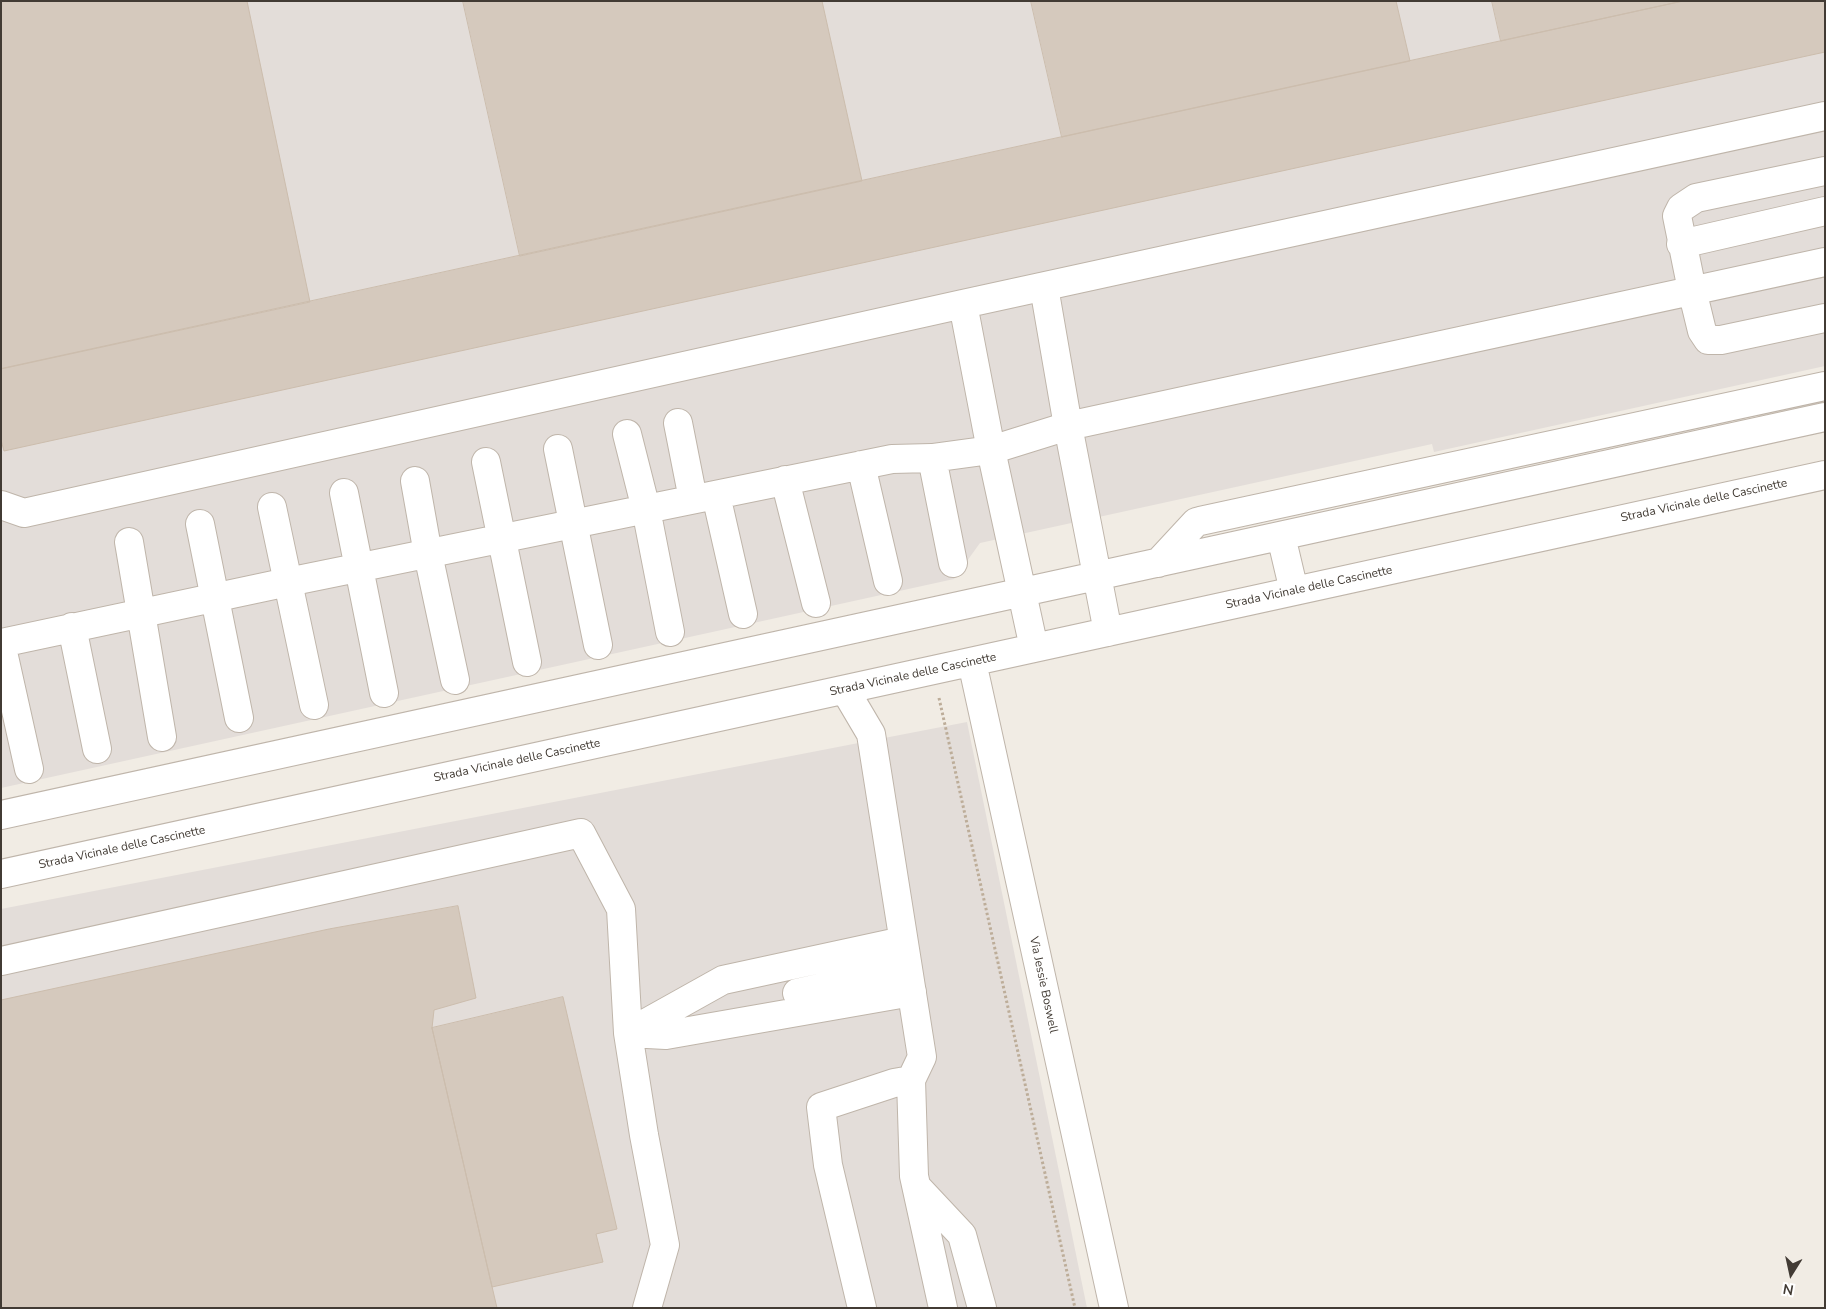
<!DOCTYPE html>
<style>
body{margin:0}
#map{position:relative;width:1826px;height:1309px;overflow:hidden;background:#f1ece4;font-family:"Nunito Sans",sans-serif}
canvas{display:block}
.frame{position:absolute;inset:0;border:2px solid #423b34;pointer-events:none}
.north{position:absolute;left:1766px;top:1249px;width:50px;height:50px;-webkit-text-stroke:4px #fff;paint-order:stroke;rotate:190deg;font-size:14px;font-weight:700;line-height:20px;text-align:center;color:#423b34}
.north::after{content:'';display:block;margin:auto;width:18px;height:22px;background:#423b34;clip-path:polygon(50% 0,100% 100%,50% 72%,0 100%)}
</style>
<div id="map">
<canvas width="1826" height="1309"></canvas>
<div class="frame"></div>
<div class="north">N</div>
</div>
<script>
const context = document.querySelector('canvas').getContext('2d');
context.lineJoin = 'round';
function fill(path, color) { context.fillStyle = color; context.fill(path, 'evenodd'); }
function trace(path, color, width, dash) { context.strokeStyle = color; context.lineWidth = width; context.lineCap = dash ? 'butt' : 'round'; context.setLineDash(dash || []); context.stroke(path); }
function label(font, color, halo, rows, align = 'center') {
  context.font = font + ' "Nunito Sans",sans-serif'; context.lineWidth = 4.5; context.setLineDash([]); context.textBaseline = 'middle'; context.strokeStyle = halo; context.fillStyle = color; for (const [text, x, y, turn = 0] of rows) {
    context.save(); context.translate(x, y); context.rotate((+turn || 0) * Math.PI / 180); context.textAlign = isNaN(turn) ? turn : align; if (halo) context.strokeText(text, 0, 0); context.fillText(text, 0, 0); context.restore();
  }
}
const industrial = new Path2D(`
 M 1,1 L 1825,1 L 1825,366 L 1434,452 L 1432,444 L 980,543 L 954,579 L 1,788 Z
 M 967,722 L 1087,1308 L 1,1308 L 1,909 Z`);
const building = new Path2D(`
 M 1,1 L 247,1 L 310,302 L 1,369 Z
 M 463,1 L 822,1 L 862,181 L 520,256 Z
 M 1031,1 L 1396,1 L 1410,61 L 1062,137 Z
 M 1492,1 L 1683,1 L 1501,41 Z
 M 1683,1 L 1825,1 L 1825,52 L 4,451 L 1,440 L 1,369 Z
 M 458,906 L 476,998 L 434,1010 L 432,1028 L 497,1308 L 1,1308 L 1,1000 L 329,929 Z
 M 563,997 L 617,1229 L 596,1234 L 603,1262 L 492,1287 L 432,1028 Z`);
const path = new Path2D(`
 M 939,698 L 1075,1308`);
const minor = new Path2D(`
 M 1825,116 L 963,304 L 991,450 L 1068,426 L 1825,262
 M 1825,171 L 1696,198 L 1681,208 L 1677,216 L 1692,290 L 1702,331 L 1708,340 L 1721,340 L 1825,318
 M 1681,244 L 1825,211
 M 1044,287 L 1068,426 L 1108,632
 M 678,423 L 693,499
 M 627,434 L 646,509 L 670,632
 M 558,449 L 598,645
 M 932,458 L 953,563
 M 486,462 L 527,662
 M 861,465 L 888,581
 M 785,480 L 816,603
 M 415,481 L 428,554 L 455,680
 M 344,493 L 384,693
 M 716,495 L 743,614
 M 1,505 L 24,513 L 963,304
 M 272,507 L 314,705
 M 200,524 L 239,718
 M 1281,536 L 1294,591
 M 129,542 L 162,737
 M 1158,563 L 1196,522 L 1200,521 L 1825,386
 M 72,627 L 97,749
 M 972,662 L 1114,1308
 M 845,690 L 871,734 L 922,1057 L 911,1080 L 894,1083 L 821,1107 L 828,1165 L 862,1308
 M 29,769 L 1,643 L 288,582 L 892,459 L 932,458 L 991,450 L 1034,648
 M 1,815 L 1825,417
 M 1,874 L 1825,475
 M 1,961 L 581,833 L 621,909 L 628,1033 L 644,1135 L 665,1245 L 647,1308
 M 797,993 L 908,968
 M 628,1033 L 723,980 L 903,941
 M 628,1033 L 666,1035 L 912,992
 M 911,1080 L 914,1176 L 943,1308
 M 917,1187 L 962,1235 L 982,1308`);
const streetNames = [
 ["Strada Vicinale delle Cascinette",1704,501,-12],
 ["Strada Vicinale delle Cascinette",1309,588,-12],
 ["Strada Vicinale delle Cascinette",913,675,-12],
 ["Strada Vicinale delle Cascinette",517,761,-12],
 ["Strada Vicinale delle Cascinette",122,848,-12],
 ["Via Jessie Boswell",1043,985,78]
];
fill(industrial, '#e3ddd9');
fill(building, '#d5c9bd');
trace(building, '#ccbdad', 1);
trace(minor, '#bfb5aa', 30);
trace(path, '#bdad99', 3, [2.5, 2.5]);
trace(minor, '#fff', 28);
label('12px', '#423b34', '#fff', streetNames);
</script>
